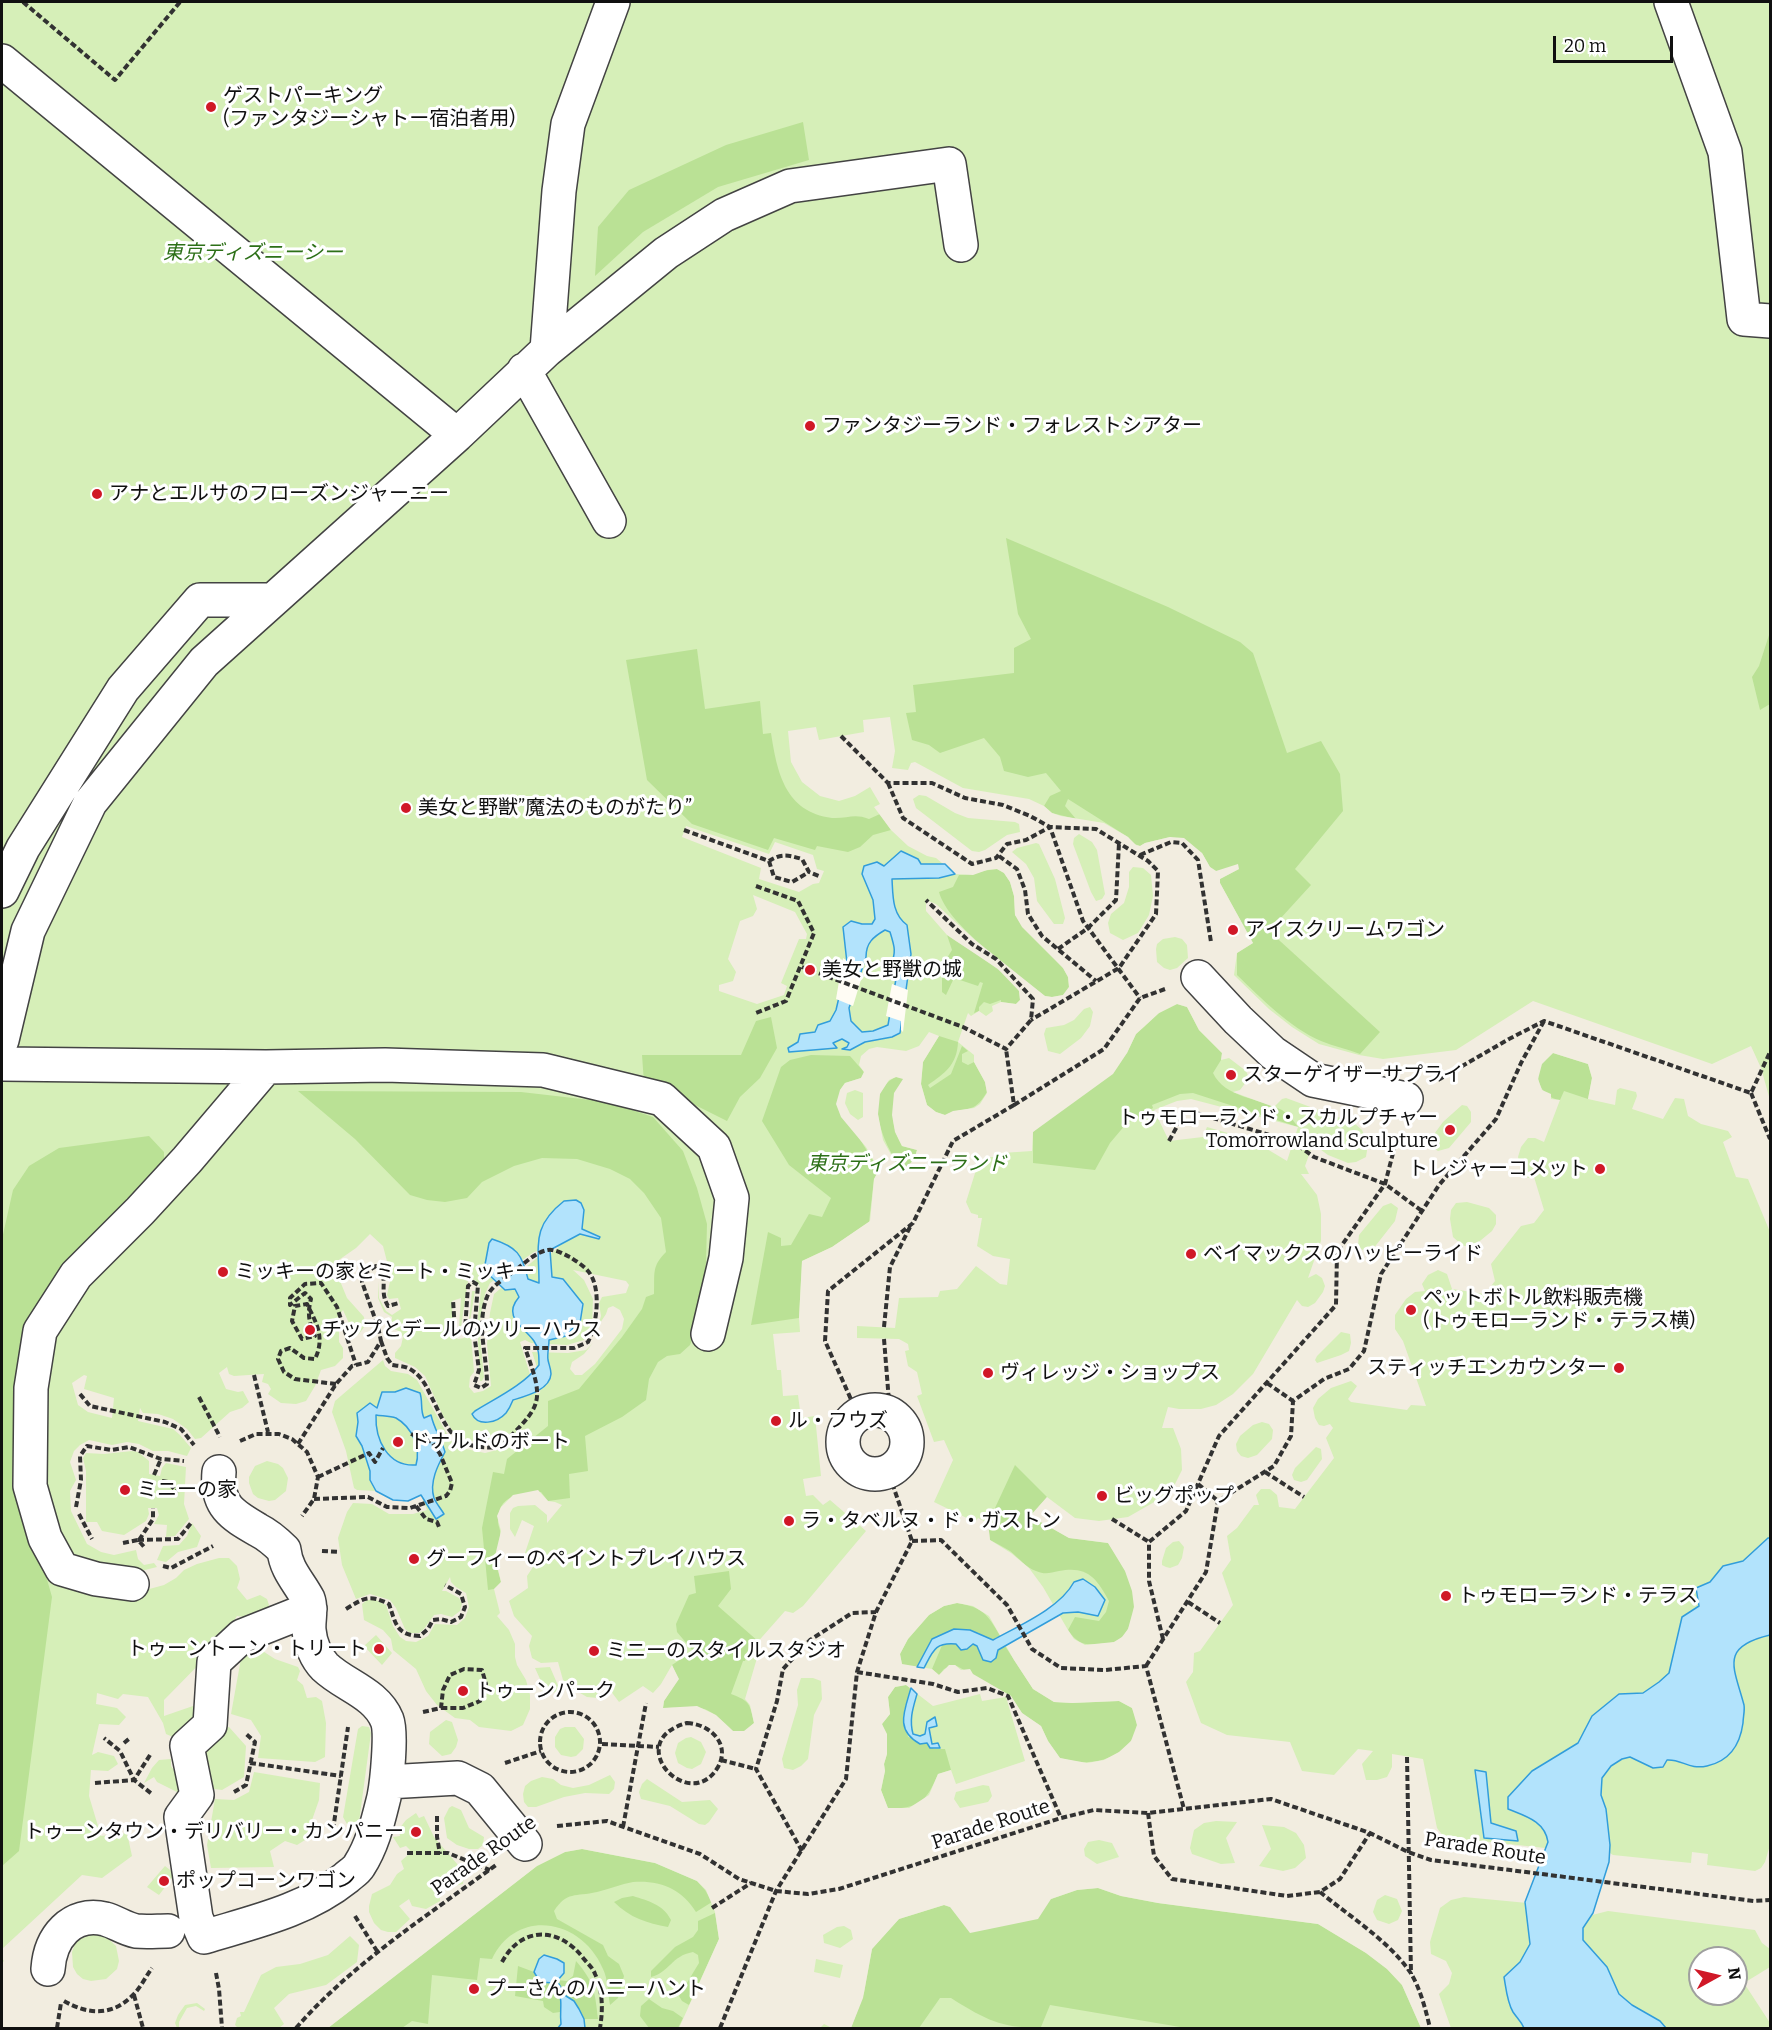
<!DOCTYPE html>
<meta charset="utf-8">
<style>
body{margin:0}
#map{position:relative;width:1772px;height:2030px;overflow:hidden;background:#fffcf4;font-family:Bitter,serif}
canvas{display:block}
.frame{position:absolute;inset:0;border:3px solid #101010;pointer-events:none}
.north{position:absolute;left:1688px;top:1946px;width:60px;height:60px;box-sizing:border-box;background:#fff;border:2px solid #9f9f9f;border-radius:50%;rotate:82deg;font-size:16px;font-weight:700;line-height:24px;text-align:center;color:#101010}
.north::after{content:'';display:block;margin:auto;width:21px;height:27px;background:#d01827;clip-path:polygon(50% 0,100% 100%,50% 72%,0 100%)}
.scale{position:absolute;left:1553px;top:36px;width:120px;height:27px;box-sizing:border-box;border:3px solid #101010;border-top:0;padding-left:8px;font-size:18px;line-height:21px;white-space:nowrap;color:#101010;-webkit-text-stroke:4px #fff;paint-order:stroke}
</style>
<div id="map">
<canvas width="1772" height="2030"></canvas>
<div class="frame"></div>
<div class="north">N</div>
<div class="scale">20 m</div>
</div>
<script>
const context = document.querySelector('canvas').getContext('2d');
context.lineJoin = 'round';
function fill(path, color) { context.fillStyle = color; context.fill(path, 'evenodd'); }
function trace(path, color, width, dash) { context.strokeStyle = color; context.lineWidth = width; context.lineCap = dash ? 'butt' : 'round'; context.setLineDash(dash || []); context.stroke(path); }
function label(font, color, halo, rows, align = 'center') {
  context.font = font + ' Bitter,"Noto Sans JP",serif'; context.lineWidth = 6; context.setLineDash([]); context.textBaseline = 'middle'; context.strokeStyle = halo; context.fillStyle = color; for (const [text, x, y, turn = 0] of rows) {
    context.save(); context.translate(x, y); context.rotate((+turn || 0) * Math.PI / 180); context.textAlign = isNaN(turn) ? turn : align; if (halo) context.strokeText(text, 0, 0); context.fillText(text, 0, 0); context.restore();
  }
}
const green = new Path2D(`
 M 2,2 L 1770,2 L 1770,2028 L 2,2028 ZM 1700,1958 L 1736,1958 L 1736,1994 L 1700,1994 Z`);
const forest = new Path2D(`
 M 803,122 L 809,160 L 718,187 L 643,232 L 595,276 L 598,227 L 629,190 L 726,145 Z
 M 1006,538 L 1168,607 L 1240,642 L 1253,653 L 1287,753 L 1321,741 L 1340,774 L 1343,811 L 1295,869 L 1311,885 L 1269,931 L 1380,1032 L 1360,1054 C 1347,1049 1333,1046 1321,1041 C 1289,1027 1262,999 1237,975 L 1237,953 L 1253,943 L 1220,883 L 1220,879 L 1239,869 L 1216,871 L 1210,867 L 1202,853 L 1170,837 L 1145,843 L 1140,846 L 1132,843 L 1128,837 L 1068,799 L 1065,806 L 1076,819 L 1052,813 L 1044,806 L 1050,796 L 1061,791 L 1046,773 L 1028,777 L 1004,771 L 1000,757 L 984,738 L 940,753 L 929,745 L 912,740 L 906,713 L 916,712 L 913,685 L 1014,673 L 1014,648 L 1031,639 L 1018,614 Z
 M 1770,632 L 1770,704 L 1760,710 L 1752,677 L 1759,666 Z
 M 697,649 L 705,709 L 760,701 L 763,734 L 771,733 C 777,772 785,812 832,818 C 847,819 854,813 869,819 L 880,814 L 891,830 L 873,835 L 860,847 L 848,852 L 817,846 L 815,850 L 774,838 L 768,850 L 692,824 L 647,780 L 626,660 Z
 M 997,869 L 1004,873 L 1010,882 L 1014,896 L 1015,915 L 1063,968 L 1068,977 L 1069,987 L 1063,995 L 1052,997 L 1045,996 C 1016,972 948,926 939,892 L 953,887 L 959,875 C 973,875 984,870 997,869 Z
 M 947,935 C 963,946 1013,975 1019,991 C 1019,992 1020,999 1020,1000 L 1016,1004 L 1001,1002 L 1001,1000 L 990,1004 L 984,1002 L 979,1007 L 979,1011 L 974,1013 L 983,983 L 980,982 L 978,986 L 954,978 L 946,995 L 942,992 L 942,966 L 952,950 Z
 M 1177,1004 L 1187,1007 L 1199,1030 L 1222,1053 L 1221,1060 L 1213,1073 C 1225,1098 1259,1098 1282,1110 C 1288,1114 1294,1121 1298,1127 L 1193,1093 L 1180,1094 L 1152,1105 L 1153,1108 L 1126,1124 L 1110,1143 L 1095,1170 L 1033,1163 L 1033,1132 L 1127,1053 L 1136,1034 L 1144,1027 L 1159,1013 Z
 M 771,1017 L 777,1048 L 760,1078 L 740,1097 L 727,1121 L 675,1095 L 644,1083 L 642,1055 L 741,1055 L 756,1021 Z
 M 939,1036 L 958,1042 C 957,1065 945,1073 928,1085 L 930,1088 L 951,1074 L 962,1046 L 968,1051 L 962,1054 L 962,1062 L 968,1065 L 974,1062 L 985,1082 L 987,1092 C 973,1116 966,1105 945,1115 L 936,1112 L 927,1105 L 921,1084 L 923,1062 Z
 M 1553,1053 L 1588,1064 L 1592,1078 L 1588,1099 L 1564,1091 L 1560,1100 C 1543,1098 1532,1079 1542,1063 C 1545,1059 1550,1056 1553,1053 Z
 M 811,1055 L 850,1056 L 864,1072 L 861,1078 L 845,1083 L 840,1090 L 856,1133 L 879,1170 L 874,1179 L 869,1222 L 832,1247 L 802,1261 L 799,1318 L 751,1325 L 768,1232 L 781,1238 L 781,1246 L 791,1245 L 809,1214 L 822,1217 L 831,1198 L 789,1165 L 762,1121 L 781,1067 L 790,1060 Z
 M 896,1077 L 904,1078 C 894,1108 887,1117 902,1146 L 917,1150 L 914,1160 L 903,1170 C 885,1149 860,1093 896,1077 Z
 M 298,1091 L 521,1092 L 608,1102 L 653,1117 L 683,1151 L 697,1188 L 707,1224 L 706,1263 L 702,1303 L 697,1327 L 690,1345 L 680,1354 L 667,1356 L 658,1362 L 649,1379 L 646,1400 L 622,1417 L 585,1436 L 588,1471 L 569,1474 L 570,1498 L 548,1501 L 541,1492 C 520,1494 497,1494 498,1523 C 499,1528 501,1531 500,1536 C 500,1543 497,1548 496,1554 C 495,1563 499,1574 501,1582 L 494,1589 L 488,1590 L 482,1528 L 493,1472 L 504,1474 L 507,1459 L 548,1426 L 548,1401 L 579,1389 L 622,1337 L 642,1309 L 646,1297 L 654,1294 C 655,1274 651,1267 666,1252 L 661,1218 L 644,1193 L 630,1179 L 610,1169 L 577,1159 L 542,1158 L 514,1166 L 482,1182 L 467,1198 L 445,1202 L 427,1200 L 410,1195 L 355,1139 Z
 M 149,1136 L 164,1152 L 164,1175 L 23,1366 L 44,1569 L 52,1597 L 19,1851 L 2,1866 L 2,1239 L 13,1190 L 29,1166 L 59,1148 Z
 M 1015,1465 L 1047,1497 L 1031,1516 L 1069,1538 L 1108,1543 C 1119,1559 1132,1578 1134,1598 C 1135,1613 1130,1637 1114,1642 C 1110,1644 1104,1643 1099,1644 C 1083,1645 1078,1644 1068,1630 L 1075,1617 L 1099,1621 L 1106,1612 L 1109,1601 C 1096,1577 1087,1566 1059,1571 C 1050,1573 1045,1575 1036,1571 C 1026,1568 1019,1558 1010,1551 C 1004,1547 997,1544 990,1540 L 988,1523 Z
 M 729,1571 L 731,1589 L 718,1606 L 759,1642 L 747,1654 L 745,1661 L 743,1661 L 731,1694 C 750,1701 750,1704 754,1723 L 744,1732 L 733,1731 C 702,1701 703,1708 663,1708 L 664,1701 L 678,1679 L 672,1665 L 693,1651 L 677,1632 L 676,1624 L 689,1595 L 696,1593 L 694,1576 Z
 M 957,1603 C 982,1607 988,1614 1000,1636 L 993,1640 L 971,1630 L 954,1629 L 932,1639 L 917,1667 L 902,1665 L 900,1654 L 908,1639 L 929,1615 L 944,1606 Z
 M 943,1643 L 973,1644 L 977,1646 L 983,1660 L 996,1658 L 998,1650 L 1005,1646 L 1033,1689 L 1054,1702 L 1072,1703 L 1119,1701 L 1132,1708 C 1134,1713 1137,1720 1137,1726 C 1134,1748 1108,1762 1088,1762 C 1079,1763 1069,1760 1060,1758 L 1048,1741 L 1041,1726 L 1022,1713 L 1011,1696 L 955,1665 L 944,1669 L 939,1675 L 932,1669 Z
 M 906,1685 L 911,1688 L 904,1711 L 908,1737 L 927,1742 L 934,1749 L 945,1749 L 951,1770 L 938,1774 C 926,1802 920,1808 888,1809 L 881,1790 L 885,1771 L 884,1764 L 887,1754 L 882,1724 L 890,1714 L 888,1697 L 895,1687 Z
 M 582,1849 L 655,1863 L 697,1881 L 705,1890 L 712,1902 L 696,1912 C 682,1889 660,1880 633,1882 C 621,1884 609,1889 597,1892 C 575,1897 567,1891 554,1911 L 557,1919 L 603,1945 L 608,1956 L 619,1964 L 624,1976 L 618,1998 L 610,2005 C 608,1994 608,1979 603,1969 C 582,1919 517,1907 492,1959 L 480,1958 L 477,1980 L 432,1975 L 428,2024 L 412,2021 L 402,2028 L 328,2028 L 537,1866 L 565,1852 Z
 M 1098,1888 L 1121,1896 L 1158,1903 L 1318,1924 L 1366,1953 L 1387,1969 L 1402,1985 L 1421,2028 L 1186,2028 L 1050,2005 L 1041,2027 C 1003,2030 981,2017 951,1998 L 940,1998 L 919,2028 L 851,2028 L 864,1993 L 872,1949 L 899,1919 L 944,1905 L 950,1907 L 1051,1899 L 1077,1890 Z
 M 633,1896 C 648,1901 663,1904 671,1920 L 668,1927 C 647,1923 630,1918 614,1902 L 622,1898 Z
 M 715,1913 L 719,1939 L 689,2005 L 682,2001 L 679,1996 L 699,1963 L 698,1955 L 693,1952 C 671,1956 670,1972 651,1977 L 651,1971 L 675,1947 L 693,1937 L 698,1930 L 698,1921 Z
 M 576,1961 C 594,1982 595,1991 598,2019 L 584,2019 L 579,2009 L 566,1996 L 557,1980 L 567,1981 L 573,1976 Z
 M 518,1966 L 534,1972 L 540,1982 L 554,1983 L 562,1998 L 560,2012 L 553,2013 L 544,2007 L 543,2001 L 515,1996 Z
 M 649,1999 L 662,2008 L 673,2011 L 683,2018 L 678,2028 L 649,2028 L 640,2016 L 641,2006 Z`);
const plaza = new Path2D(`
 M 890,717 L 895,751 L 892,768 L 908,770 L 911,763 L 915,762 L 963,788 L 1029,799 L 1044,806 L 1052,813 L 1061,816 L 1104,823 L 1128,837 L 1136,845 L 1140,846 L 1145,843 L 1170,837 L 1184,838 L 1202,853 L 1210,867 L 1216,871 L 1238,864 L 1239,869 L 1220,879 L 1220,883 L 1253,943 L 1237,953 L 1234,975 L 1269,1009 L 1292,1027 L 1319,1044 L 1359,1055 L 1383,1059 L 1456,1050 L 1533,1001 L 1712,1064 L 1751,1046 L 1761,1068 L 1770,1100 L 1770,1232 L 1748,1179 L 1736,1177 L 1723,1142 L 1732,1137 L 1728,1131 L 1701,1124 L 1688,1116 L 1684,1099 L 1675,1098 L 1663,1119 L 1632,1109 L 1637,1096 L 1636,1092 L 1620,1088 L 1617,1090 L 1615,1105 L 1588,1099 L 1592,1078 L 1588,1064 L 1553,1053 L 1542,1064 L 1538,1079 L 1542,1090 L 1551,1094 L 1551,1099 L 1560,1100 L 1544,1142 L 1535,1138 L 1528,1138 L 1521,1147 L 1518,1157 L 1522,1173 L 1528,1178 L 1534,1177 L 1544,1210 L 1534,1223 L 1521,1226 L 1491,1264 L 1495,1281 L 1485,1294 L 1452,1289 L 1447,1274 L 1438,1270 L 1428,1275 L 1422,1284 L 1425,1291 L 1415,1292 L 1406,1299 L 1395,1315 L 1395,1329 L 1403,1341 L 1426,1406 L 1411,1405 L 1407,1410 L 1351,1402 L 1348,1399 L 1357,1386 L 1351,1381 L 1331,1388 L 1318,1399 L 1313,1408 L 1315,1418 L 1319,1425 L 1324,1426 L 1330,1424 L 1333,1428 L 1326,1438 L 1334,1458 L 1295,1509 L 1279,1507 L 1277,1495 L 1270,1489 L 1261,1489 L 1256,1495 L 1259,1505 L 1254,1505 L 1237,1528 L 1227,1536 L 1231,1560 L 1222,1573 L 1233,1605 L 1200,1651 L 1194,1653 L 1193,1672 L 1186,1682 L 1201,1723 L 1227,1735 L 1290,1742 L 1302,1771 L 1334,1775 L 1358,1749 L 1373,1751 L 1362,1764 L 1366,1780 L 1377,1780 L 1387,1777 L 1392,1767 L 1392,1754 L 1423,1759 L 1437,1828 L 1444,1837 L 1545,1848 L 1557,1842 L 1598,1845 L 1613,1855 L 1691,1863 L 1692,1852 L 1708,1854 L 1707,1865 L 1755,1871 L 1761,1868 L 1765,1862 L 1770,1845 L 1770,1949 L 1762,1943 L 1755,1930 L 1608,1911 L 1588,1916 L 1538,1904 L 1464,1897 L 1451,1900 L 1440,1908 L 1430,1942 L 1431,1954 L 1446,1961 L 1452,1973 L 1449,1984 L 1439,1994 L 1451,2028 L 1421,2028 L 1402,1985 L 1387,1969 L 1366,1953 L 1318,1924 L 1158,1903 L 1121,1896 L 1098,1888 L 1077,1890 L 1051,1899 L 1038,1919 L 970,1933 L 950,1907 L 944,1905 L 899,1919 L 872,1949 L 863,1998 L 851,2028 L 832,2028 L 824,2024 L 820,2028 L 679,2028 L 719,1939 L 715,1912 L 706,1890 L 697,1881 L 655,1863 L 582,1849 L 565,1852 L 537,1866 L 328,2028 L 279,2028 L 284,2024 L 274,2008 L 289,1994 L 326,1985 L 357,1962 L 359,1945 L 350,1936 L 328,1955 L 300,1964 L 276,1967 L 261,1975 L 244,2012 L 240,2012 L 241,2016 L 237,2018 L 235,2025 L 238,2028 L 179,2028 L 179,2022 L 187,2008 L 196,2006 L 204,2011 L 205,2009 L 197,2003 L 185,2005 L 178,2015 L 175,2023 L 177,2028 L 2,2028 L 2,1963 L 4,1961 L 2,1958 L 2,1949 L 82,1875 L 102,1878 L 132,1856 L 127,1833 L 101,1836 L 89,1796 L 91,1770 L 108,1771 L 118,1764 L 114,1756 L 98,1752 L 92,1755 L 99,1724 L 119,1725 L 126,1717 L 117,1708 L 96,1704 L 97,1693 L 118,1699 L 123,1694 L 148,1697 L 163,1723 L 166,1734 L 173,1737 L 179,1735 L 202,1712 L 198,1707 L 193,1706 L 164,1716 L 164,1700 L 220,1643 L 237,1616 L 251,1618 L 268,1610 L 269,1605 L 267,1599 L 260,1595 L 247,1600 L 237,1588 L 240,1579 L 237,1566 L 229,1558 L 219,1558 L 197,1564 L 184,1570 L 176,1578 L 164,1585 L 131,1594 L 133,1570 L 141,1571 L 157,1567 L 154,1563 L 144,1565 L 138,1559 L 136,1550 L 114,1555 L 101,1552 L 87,1544 L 71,1511 L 70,1491 L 76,1480 L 70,1462 L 74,1451 L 80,1445 L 89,1440 L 112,1445 L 127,1442 L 139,1444 L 153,1451 L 168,1451 L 187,1456 L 191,1448 L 180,1435 L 173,1429 L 138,1421 L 140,1408 L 143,1413 L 158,1414 L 173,1419 L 187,1429 L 195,1439 L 201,1438 L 230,1412 L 242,1408 L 249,1402 L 243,1391 L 238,1392 L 226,1389 L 219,1373 L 227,1367 L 229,1374 L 234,1376 L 264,1374 L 262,1382 L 268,1384 L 271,1389 L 268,1394 L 281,1403 L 296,1404 L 306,1401 L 315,1386 L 321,1370 L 335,1366 L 343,1358 L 343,1348 L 339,1342 L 339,1316 L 343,1310 L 353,1332 L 358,1335 L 365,1326 L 364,1317 L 347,1298 L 333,1264 L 356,1248 L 370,1234 L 383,1246 L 391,1277 L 387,1295 L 389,1299 L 398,1298 L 401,1309 L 392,1315 L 386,1311 L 379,1298 L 379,1281 L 378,1298 L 384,1312 L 392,1317 L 391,1328 L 399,1331 L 403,1337 L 401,1346 L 395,1353 L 395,1358 L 415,1367 L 425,1376 L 443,1416 L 454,1433 L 468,1440 L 499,1445 L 501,1449 L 485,1453 L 466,1449 L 451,1441 L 417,1380 L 408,1374 L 391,1371 L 385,1366 L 383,1360 L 335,1401 L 332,1412 L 346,1451 L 354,1488 L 357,1490 L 376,1491 L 393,1500 L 408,1501 L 421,1495 L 427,1510 L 413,1514 L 389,1514 L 372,1504 L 353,1503 L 347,1512 L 338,1538 L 342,1565 L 356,1599 L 370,1594 L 390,1600 L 396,1608 L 405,1629 L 410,1633 L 419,1633 L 424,1629 L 434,1615 L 441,1614 L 452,1617 L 460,1611 L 462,1604 L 459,1598 L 446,1591 L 442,1591 L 450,1577 L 451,1582 L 456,1587 L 466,1593 L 469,1607 L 465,1618 L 457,1625 L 435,1624 L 428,1636 L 416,1642 L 406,1641 L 400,1637 L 393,1626 L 386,1605 L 376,1600 L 367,1600 L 362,1604 L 364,1620 L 383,1630 L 391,1639 L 393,1650 L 416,1669 L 426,1691 L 437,1705 L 455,1718 L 470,1720 L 479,1727 L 511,1731 L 523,1725 L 530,1709 L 530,1695 L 526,1680 L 517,1665 L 515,1657 L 515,1644 L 509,1630 L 497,1616 L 500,1613 L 494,1589 L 501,1582 L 495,1556 L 501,1531 L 497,1516 L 501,1507 L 513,1495 L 538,1490 L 548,1501 L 555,1502 L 562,1505 L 547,1523 L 547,1515 L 535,1505 L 518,1506 L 513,1508 L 510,1513 L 510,1529 L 515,1537 L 522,1520 L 534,1526 L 525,1553 L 525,1557 L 533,1567 L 527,1576 L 528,1588 L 509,1601 L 514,1616 L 532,1636 L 529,1646 L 532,1658 L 541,1663 L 558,1662 L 563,1680 L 568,1686 L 587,1697 L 598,1698 L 597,1687 L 607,1686 L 619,1702 L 643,1686 L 653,1693 L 661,1684 L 672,1665 L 679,1679 L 664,1701 L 663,1708 L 697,1706 L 716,1715 L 733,1731 L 744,1731 L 754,1723 L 750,1705 L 745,1699 L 757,1658 L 747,1654 L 785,1611 L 793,1613 L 803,1606 L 866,1531 L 830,1500 L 823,1505 L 813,1495 L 806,1496 L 803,1479 L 821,1476 L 815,1416 L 801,1418 L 798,1395 L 783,1396 L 781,1370 L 777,1370 L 773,1334 L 800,1332 L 799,1318 L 802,1261 L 832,1247 L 870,1221 L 874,1179 L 879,1170 L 866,1147 L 841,1117 L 836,1104 L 840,1090 L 845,1083 L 861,1078 L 864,1072 L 859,1065 L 861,1056 L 869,1049 L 877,1047 L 906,1051 L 919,1046 L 929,1032 L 939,1036 L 923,1062 L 921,1084 L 927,1105 L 936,1112 L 945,1115 L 953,1111 L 974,1108 L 980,1104 L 987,1093 L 985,1082 L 974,1062 L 974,1055 L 958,1042 L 968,1013 L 971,1016 L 979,1011 L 986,1016 L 993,1011 L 992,1006 L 1001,1002 L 1016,1004 L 1020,1000 L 1019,991 L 998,969 L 947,935 L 926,911 L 926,900 L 936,904 L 975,940 L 1045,996 L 1052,997 L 1063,995 L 1069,987 L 1068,977 L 1063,968 L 1022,927 L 1015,915 L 1014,896 L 1010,882 L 1004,873 L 997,869 L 987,870 L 973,875 L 955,874 L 936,858 L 927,856 L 908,846 L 891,830 L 874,807 L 880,804 L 870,787 L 855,796 L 839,801 L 820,796 L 802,782 L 791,762 L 788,731 L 816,727 L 819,740 L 864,732 L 863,720 ZM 919,795 L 926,796 L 955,813 L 968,818 L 1015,822 L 1019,824 L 1020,832 L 1007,835 L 985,850 L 979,852 L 972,851 L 916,808 L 913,799 ZM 1079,834 L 1092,842 L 1097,850 L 1105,894 L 1102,899 L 1096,901 L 1091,892 L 1073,844 L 1074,838 ZM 1036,843 L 1039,844 L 1055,879 L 1065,918 L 1063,924 L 1054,924 L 1037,901 L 1034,878 L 1026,864 L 1012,852 L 1017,848 ZM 1133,867 L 1143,868 L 1151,875 L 1153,896 L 1149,915 L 1138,933 L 1123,940 L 1110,933 L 1108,923 L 1111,914 L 1124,903 L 1129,887 L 1129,872 ZM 1175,937 L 1182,939 L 1187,945 L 1188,958 L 1177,968 L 1170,970 L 1164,968 L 1157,962 L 1156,949 L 1157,944 L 1163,939 ZM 1177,1004 L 1187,1007 L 1199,1030 L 1222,1053 L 1221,1060 L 1229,1058 L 1246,1071 L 1249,1078 L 1240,1090 L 1233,1092 L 1274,1107 L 1282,1099 L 1286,1098 L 1354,1123 L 1362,1130 L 1368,1144 L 1366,1157 L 1356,1162 L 1348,1163 L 1328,1155 L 1313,1144 L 1305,1166 L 1309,1174 L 1301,1174 L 1317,1195 L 1321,1214 L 1321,1241 L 1308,1278 L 1316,1274 L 1322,1278 L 1325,1286 L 1323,1292 L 1315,1303 L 1308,1307 L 1302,1306 L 1297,1300 L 1253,1374 L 1233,1394 L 1216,1405 L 1201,1409 L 1179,1409 L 1168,1407 L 1162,1428 L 1173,1428 L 1181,1449 L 1182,1470 L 1174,1486 L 1156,1501 L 1128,1517 L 1099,1521 L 1075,1518 L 1047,1497 L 1030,1516 L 1069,1538 L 1108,1543 L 1125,1571 L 1132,1591 L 1134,1607 L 1128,1629 L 1122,1637 L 1114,1642 L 1085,1645 L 1074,1639 L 1068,1630 L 1043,1587 L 1029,1568 L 1011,1553 L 990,1540 L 988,1523 L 978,1518 L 975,1522 L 934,1502 L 953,1460 L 944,1440 L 934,1442 L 917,1396 L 922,1394 L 917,1372 L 908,1366 L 905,1351 L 909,1350 L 908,1344 L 899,1339 L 857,1338 L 857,1326 L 895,1328 L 899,1298 L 938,1297 L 940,1291 L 957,1289 L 976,1266 L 1000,1284 L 1007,1285 L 1010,1259 L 993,1256 L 977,1246 L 982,1218 L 978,1218 L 978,1215 L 971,1213 L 966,1202 L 976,1170 L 985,1157 L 1001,1157 L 1002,1153 L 1032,1151 L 1033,1132 L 1113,1074 L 1127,1053 L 1136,1034 L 1159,1013 ZM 1090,1007 L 1093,1012 L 1090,1026 L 1081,1038 L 1060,1054 L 1048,1051 L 1044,1034 L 1046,1028 L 1064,1025 L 1074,1020 L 1084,1009 ZM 896,1077 L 903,1079 L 894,1093 L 892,1115 L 895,1132 L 902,1146 L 917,1150 L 914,1160 L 903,1170 L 894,1160 L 883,1140 L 878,1114 L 880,1094 L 889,1080 ZM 855,1090 L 863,1093 L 863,1117 L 858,1120 L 850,1114 L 845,1103 L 847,1093 ZM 1462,1105 L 1467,1106 L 1471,1112 L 1471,1122 L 1449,1148 L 1438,1151 L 1433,1148 L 1432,1137 L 1443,1122 ZM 1467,1202 L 1489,1208 L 1496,1215 L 1496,1224 L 1492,1231 L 1475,1245 L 1463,1246 L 1453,1237 L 1450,1219 L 1451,1210 L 1456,1203 ZM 1391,1203 L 1398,1208 L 1395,1221 L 1373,1249 L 1366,1252 L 1361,1249 L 1358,1245 L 1359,1235 L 1383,1206 ZM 1341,1332 L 1350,1334 L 1351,1343 L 1349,1351 L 1341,1355 L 1317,1363 L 1315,1360 L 1317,1356 ZM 1262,1422 L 1269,1424 L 1273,1430 L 1272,1439 L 1257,1455 L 1248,1458 L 1241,1456 L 1237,1451 L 1236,1444 L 1240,1436 L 1253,1425 ZM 1316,1447 L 1321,1449 L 1322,1459 L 1307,1480 L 1301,1482 L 1294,1480 L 1292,1475 L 1295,1468 ZM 132,1451 L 138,1452 L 149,1461 L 149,1474 L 160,1476 L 162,1468 L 166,1463 L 186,1467 L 184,1504 L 189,1519 L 175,1536 L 166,1537 L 167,1525 L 154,1524 L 159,1515 L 157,1508 L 148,1508 L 149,1514 L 146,1521 L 124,1535 L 102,1531 L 97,1522 L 86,1522 L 86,1471 L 83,1458 L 86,1453 L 104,1454 ZM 267,1461 L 278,1464 L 283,1468 L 288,1478 L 286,1491 L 275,1500 L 269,1501 L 258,1498 L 253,1494 L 249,1483 L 249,1477 L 255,1466 ZM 192,1523 L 201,1536 L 197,1547 L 178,1552 L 166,1562 L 157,1560 L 163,1546 L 179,1545 L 187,1536 ZM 1179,1541 L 1184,1547 L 1182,1558 L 1178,1565 L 1170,1568 L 1166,1567 L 1162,1565 L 1162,1561 L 1166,1548 L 1173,1542 ZM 957,1603 L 973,1606 L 989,1616 L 1014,1660 L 1033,1689 L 1054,1702 L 1072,1703 L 1119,1701 L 1132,1708 L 1137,1725 L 1131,1741 L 1119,1752 L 1104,1760 L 1087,1763 L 1060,1758 L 1048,1741 L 1041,1726 L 1022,1713 L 1011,1696 L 973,1674 L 970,1669 L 961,1670 L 955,1665 L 949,1665 L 939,1675 L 932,1669 L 902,1664 L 900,1654 L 908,1639 L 929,1615 L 944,1606 ZM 376,1635 L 392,1653 L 382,1665 L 364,1646 ZM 258,1648 L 275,1659 L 298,1667 L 300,1671 L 297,1680 L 303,1685 L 307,1698 L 316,1697 L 322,1701 L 326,1723 L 325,1757 L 315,1762 L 258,1758 L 261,1736 L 251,1720 L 231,1714 L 242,1653 ZM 550,1667 L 560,1690 L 543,1697 L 540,1679 L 535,1668 ZM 801,1678 L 813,1678 L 821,1681 L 822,1699 L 814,1715 L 808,1759 L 801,1766 L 793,1770 L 784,1768 L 782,1759 L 798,1705 L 797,1690 ZM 906,1685 L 933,1706 L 980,1694 L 982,1701 L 1006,1697 L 1025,1761 L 956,1784 L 951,1770 L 938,1774 L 929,1795 L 909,1808 L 888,1808 L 881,1790 L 885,1771 L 884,1764 L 887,1754 L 887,1734 L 882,1724 L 890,1714 L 888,1697 L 895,1687 ZM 446,1720 L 452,1722 L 458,1740 L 456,1747 L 451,1754 L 442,1756 L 429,1744 L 430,1732 ZM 362,1726 L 369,1727 L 371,1733 L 359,1822 L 354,1826 L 347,1824 L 343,1817 L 358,1729 ZM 229,1727 L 246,1746 L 244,1777 L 222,1790 L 214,1789 L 199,1772 L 204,1738 L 216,1730 ZM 565,1727 L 575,1727 L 584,1739 L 583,1749 L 576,1756 L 571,1757 L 561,1755 L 555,1747 L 555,1737 L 560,1729 ZM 691,1737 L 701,1742 L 706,1752 L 701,1764 L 692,1769 L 687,1768 L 678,1763 L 675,1753 L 678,1743 L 686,1738 ZM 171,1759 L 171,1766 L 185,1785 L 181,1794 L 157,1782 L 154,1777 L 144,1783 L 152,1768 L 159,1760 ZM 254,1772 L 320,1783 L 319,1800 L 305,1840 L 297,1845 L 285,1841 L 270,1851 L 274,1867 L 211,1868 L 207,1845 L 215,1799 L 234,1800 L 249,1792 ZM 610,1775 L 615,1782 L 614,1789 L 609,1794 L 585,1793 L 564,1797 L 536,1807 L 528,1807 L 524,1802 L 523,1794 L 525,1786 L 531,1781 L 542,1777 L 553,1779 L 561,1785 L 573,1788 L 589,1785 ZM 647,1779 L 682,1802 L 710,1800 L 718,1809 L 709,1822 L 705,1825 L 699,1824 L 670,1806 L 641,1799 L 639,1792 L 642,1784 ZM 983,1785 L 989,1786 L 992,1796 L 988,1802 L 960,1808 L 954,1799 L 956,1792 ZM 452,1806 L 461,1810 L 469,1828 L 484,1837 L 483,1845 L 478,1849 L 469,1849 L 457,1845 L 447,1838 L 444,1818 L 449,1808 ZM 416,1813 L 419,1818 L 424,1816 L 434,1837 L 464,1872 L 463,1884 L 450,1887 L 438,1879 L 435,1884 L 440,1895 L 440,1901 L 426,1909 L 412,1906 L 409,1899 L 399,1906 L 410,1919 L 396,1932 L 388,1932 L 381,1930 L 374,1923 L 369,1912 L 369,1906 L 372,1894 L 390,1885 L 397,1874 L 404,1869 L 401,1861 L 408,1855 L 410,1850 L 406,1846 L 400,1848 L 393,1837 L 400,1836 L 399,1829 L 406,1820 ZM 1216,1821 L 1237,1822 L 1226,1838 L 1235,1863 L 1221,1864 L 1192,1854 L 1190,1848 L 1194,1830 L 1204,1823 ZM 1262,1825 L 1284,1827 L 1296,1833 L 1304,1845 L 1306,1858 L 1295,1868 L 1283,1871 L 1259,1866 L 1271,1849 ZM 1099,1840 L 1112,1843 L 1119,1857 L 1097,1864 L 1085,1856 L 1084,1849 L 1088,1842 ZM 165,1866 L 175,1874 L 159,1895 L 147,1887 ZM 1385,1895 L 1397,1899 L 1402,1911 L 1398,1920 L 1389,1924 L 1377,1920 L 1373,1912 L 1377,1900 ZM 844,1926 L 851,1930 L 853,1939 L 840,1948 L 824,1943 L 823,1935 L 837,1927 ZM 96,1933 L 104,1935 L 116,1946 L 119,1961 L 117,1969 L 106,1979 L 91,1981 L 83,1979 L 77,1974 L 73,1967 L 72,1952 L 75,1944 L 80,1939 ZM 816,1959 L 843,1965 L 840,1978 L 814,1972 Z
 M 686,826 L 769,854 L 775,842 L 813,855 L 817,869 L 824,871 L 819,883 L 813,884 L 799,892 L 759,879 L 761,868 L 682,837 Z
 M 753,895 L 795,912 L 807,934 L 806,939 L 799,939 L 781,983 L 787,986 L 784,995 L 757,1004 L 719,991 L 719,985 L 733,981 L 736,972 L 728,959 L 740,921 L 753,916 L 757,909 Z
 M 1191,1099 L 1298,1127 L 1287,1161 L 1267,1149 L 1237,1139 L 1238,1136 L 1207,1127 L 1203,1137 L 1169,1141 L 1154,1110 L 1177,1101 Z
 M 555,1246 L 559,1247 L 552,1253 L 538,1257 L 494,1294 L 490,1313 L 487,1344 L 491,1386 L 483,1391 L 474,1393 L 469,1387 L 470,1377 L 474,1372 L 470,1322 L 475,1291 L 472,1291 L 468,1330 L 464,1338 L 458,1339 L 453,1335 L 452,1301 L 461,1298 L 459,1326 L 461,1327 L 468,1281 L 475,1280 L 479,1285 L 481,1290 L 477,1324 L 480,1381 L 482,1381 L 484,1377 L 479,1325 L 485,1294 L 490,1283 L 534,1252 Z
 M 573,1270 L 626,1281 L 629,1285 L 626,1293 L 602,1297 L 599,1303 L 601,1316 L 598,1326 L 606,1314 L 608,1308 L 613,1306 L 620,1310 L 624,1319 L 622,1329 L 595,1364 L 582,1375 L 575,1375 L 570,1369 L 572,1362 L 584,1354 L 593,1343 L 586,1350 L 568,1353 L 532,1352 L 541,1380 L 540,1393 L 536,1394 L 520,1342 L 525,1340 L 531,1343 L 567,1345 L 584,1340 L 592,1327 L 593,1299 L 584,1280 Z
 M 84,1375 L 87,1376 L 84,1389 L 114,1398 L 112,1418 L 88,1412 L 78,1405 L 72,1383 Z
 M 1770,1967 L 1770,2023 L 1744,1983 Z`);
const water = new Path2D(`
 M 901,851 L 918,859 L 921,864 L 945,864 L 955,874 L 939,878 L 892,879 C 893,896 892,914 907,925 L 911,954 L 900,1033 L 892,1037 L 865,1042 L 850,1050 L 842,1049 L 847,1047 L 849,1043 L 842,1039 L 833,1043 L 837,1048 L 789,1052 L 788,1048 L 798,1042 L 800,1034 L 815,1032 L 818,1025 L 830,1021 L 836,1010 L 847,963 L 843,927 L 851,921 L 862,924 L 872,924 L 875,919 L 873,900 L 862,874 L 864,866 L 877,862 L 884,866 ZM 885,930 L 890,932 C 895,948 896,951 891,966 L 897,970 L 897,973 L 888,1025 L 873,1031 L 862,1032 L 851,1021 L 849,1008 L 866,957 C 866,943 873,937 885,930 Z
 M 576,1200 L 581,1203 L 584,1210 L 582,1229 L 600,1237 L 599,1239 L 580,1234 L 550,1250 L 552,1277 L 563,1279 L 583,1304 L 580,1323 L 575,1326 L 566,1336 L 549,1340 C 549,1347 547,1354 548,1360 C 549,1365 551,1369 551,1374 C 550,1390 526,1396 513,1400 C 511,1405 509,1409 506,1413 C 497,1423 478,1427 472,1414 L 475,1411 C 496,1398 524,1385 539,1365 C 539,1356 539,1348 534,1341 C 523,1326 502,1317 519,1297 L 515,1289 L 505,1290 L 484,1270 L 489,1243 L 492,1239 C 517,1247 522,1254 528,1279 L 539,1283 C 539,1245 531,1227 564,1201 Z
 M 406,1388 L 420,1393 C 423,1402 420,1410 424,1418 L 431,1415 C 434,1429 441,1438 445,1452 C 438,1465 429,1482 434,1498 C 436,1503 441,1509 444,1514 L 436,1519 L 421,1495 L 408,1501 L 393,1500 L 376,1491 L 370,1480 L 370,1471 L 362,1446 L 356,1436 L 358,1422 L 357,1413 L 370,1403 L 377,1408 L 382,1392 L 395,1392 ZM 376,1415 C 382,1416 390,1416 396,1418 C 412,1427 421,1448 416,1465 C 388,1467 375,1440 376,1415 Z
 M 1768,1538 L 1770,1538 L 1770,1635 C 1719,1647 1734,1667 1744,1705 C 1745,1711 1743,1717 1743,1723 C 1740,1745 1730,1761 1707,1766 C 1689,1770 1682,1759 1667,1760 L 1663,1767 L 1653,1768 L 1630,1757 L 1622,1759 L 1611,1766 L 1602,1778 L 1601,1795 L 1606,1809 L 1610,1845 L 1609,1862 L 1593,1913 L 1583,1928 L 1583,1940 L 1607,1967 L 1619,1994 L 1632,2005 L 1660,2021 L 1666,2028 L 1524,2028 C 1521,2021 1517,2018 1513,2012 C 1507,2002 1506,1988 1504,1977 L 1520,1962 L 1530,1944 L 1525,1902 L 1548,1842 C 1545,1821 1525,1816 1508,1809 L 1508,1797 L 1532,1771 L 1578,1743 L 1592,1716 L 1619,1694 L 1643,1693 L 1659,1682 L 1669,1673 L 1682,1617 L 1699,1606 L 1696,1588 L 1710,1582 L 1723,1566 L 1743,1561 Z
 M 1083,1579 L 1095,1587 L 1105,1600 L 1098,1616 L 1078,1612 L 1063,1613 L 998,1650 L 996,1658 L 991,1662 L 983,1660 L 977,1646 L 973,1644 L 967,1649 L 961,1650 L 956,1644 C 935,1642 933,1651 924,1668 L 917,1667 L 932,1639 L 954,1629 L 970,1630 L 993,1640 C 1020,1625 1060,1608 1074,1582 Z
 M 911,1688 L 917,1694 C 913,1708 909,1719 913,1734 L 920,1736 L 925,1734 L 927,1722 L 935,1717 L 937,1726 L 929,1728 L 932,1744 L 938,1743 L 940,1748 L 930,1748 L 927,1743 L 920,1744 C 895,1730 904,1712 911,1688 Z
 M 1475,1770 L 1486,1772 L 1491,1823 L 1516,1831 L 1518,1841 L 1484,1838 Z
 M 544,1955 L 557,1959 L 564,1963 L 564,1973 L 557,1981 L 566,1996 L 574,2001 L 579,2009 L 584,2019 L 585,2028 L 558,2028 L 561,2024 C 559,2005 565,2001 554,1983 L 540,1982 L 534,1972 L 539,1959 Z`);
const pier = new Path2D(`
 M 843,958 L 846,960 L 846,967 L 863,973 L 853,1006 L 836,999 Z
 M 892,984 L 908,990 L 903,1032 L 901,1030 L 901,1021 L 886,1016 Z`);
const path = new Path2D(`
 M 23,2 L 115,80 L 180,2
 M 841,736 L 888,783 L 932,783 L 965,798 L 1003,805 L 1030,816 L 1050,827 L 1083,921 L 1140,998
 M 888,783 L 903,818 L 972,864 L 996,858 L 1007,844 L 1026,840 L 1050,827 L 1096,829 L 1148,861 L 1158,871 L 1156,914 L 1119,968 L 1031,1020
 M 684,830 L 769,861 C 782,853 788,855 802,859 L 809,872 L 821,877
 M 1140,855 L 1171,842 L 1182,843 L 1198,860 L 1211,942
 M 999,856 L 1017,869 L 1025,890 L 1028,914 L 1042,936 L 1096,981
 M 769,861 L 774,877 L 792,882 L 809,872
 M 756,886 L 798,901 L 814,933 L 786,1001 L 756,1013
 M 1058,949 L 1088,928 L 1116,900 L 1119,843
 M 802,967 L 963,1027 L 1006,1049 L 1031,1020 L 1033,999 L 996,959 L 972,944 L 926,900
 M 1438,1080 L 1509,1039 L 1544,1021 L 1751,1093 L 1770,1052
 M 1751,1093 L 1770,1139
 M 1014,1105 L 1104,1049 L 1140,998 L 1165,989
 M 1169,1141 L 1186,1110 L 1293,1142 L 1314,1157 L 1385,1184 L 1422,1211
 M 884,1327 L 890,1267 L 911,1225
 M 884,1339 L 890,1414
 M 381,1341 L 387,1358 L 392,1365 C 398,1366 405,1366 410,1369 C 420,1375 425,1383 430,1394 C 448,1430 453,1451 500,1447 C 541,1405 546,1405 525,1348 L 574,1348 L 588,1342 C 597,1325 602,1287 588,1271 C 584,1266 576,1261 570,1257 C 563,1254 556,1249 548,1250 C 535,1252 524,1264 513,1272 C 504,1279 491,1286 487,1297 C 476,1325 487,1355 487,1384 L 481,1388 L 474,1385 L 479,1370 L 474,1333 L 478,1285 L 473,1282 L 468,1286 L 465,1330 L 459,1333 L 455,1331 L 453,1300
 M 254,1375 L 268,1432
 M 1267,1383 L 1293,1401
 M 336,1384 L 295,1379 L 284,1372 L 278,1359 L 281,1351 L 290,1348 L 304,1358 L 315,1359 C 325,1338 317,1324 307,1304 L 295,1306 L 292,1321 L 302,1339 L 315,1336 C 309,1322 307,1314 311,1299 L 305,1293 L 290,1305 L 290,1298 L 305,1284 L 321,1283 L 337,1307 L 356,1365
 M 80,1394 L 90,1406 L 165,1422 L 181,1429 L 194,1445
 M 199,1397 L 220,1437
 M 858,1415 L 825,1341 L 828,1291 L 913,1223 L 953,1141 L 1014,1105 L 1006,1049
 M 240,1441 L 256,1434 L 279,1434 L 292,1439 L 307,1452 L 318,1477 L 314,1499 L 302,1516
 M 298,1444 L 336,1384 L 352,1366 L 368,1362 L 381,1341 L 378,1327 L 362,1282 L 363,1274 L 376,1266 L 380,1267 C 388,1282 379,1291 388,1306 L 399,1303
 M 1265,1472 L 1304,1497
 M 154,1475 L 161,1459
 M 318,1477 L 369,1453 L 375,1462 L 383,1448
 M 162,1481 L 168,1482 L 176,1491 L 183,1488
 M 1198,1484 L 1218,1501
 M 314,1499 L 368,1497 L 387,1507 L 410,1508 L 446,1496 L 450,1491 L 452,1483 L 440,1454 L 432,1442 L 411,1434
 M 416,1506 L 426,1519 L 437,1522 L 439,1527
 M 76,1507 L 81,1480 L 80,1456 L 87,1446 L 111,1450 L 129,1447 L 161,1459 L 184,1461
 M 79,1514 L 92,1539
 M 1112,1519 L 1149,1542
 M 138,1540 L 178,1539 L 191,1523
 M 139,1540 L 153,1519 L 153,1508
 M 912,1541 L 941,1540 L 1007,1605 L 1032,1649 L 1061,1668 L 1105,1670 L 1146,1666 L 1184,1809
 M 123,1543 L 138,1540 L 145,1548
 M 322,1551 L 340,1552
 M 163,1566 L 171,1568 L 213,1546
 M 1188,1602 L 1220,1623
 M 346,1609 C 364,1598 369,1594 389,1604 C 396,1624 396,1635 420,1636 L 428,1629 L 433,1620 L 441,1619 L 451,1622 L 461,1617 L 465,1607 L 461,1594 L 445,1585
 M 1163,1639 L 1149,1581 L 1149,1542 L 1186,1511 L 1219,1436 L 1336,1305 L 1337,1252 L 1385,1184 L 1398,1134
 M 1146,1666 L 1206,1572 L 1218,1501 L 1274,1466 L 1291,1436 L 1293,1401 L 1324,1379 L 1349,1369 L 1364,1351 L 1381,1274 L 1439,1185 L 1496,1119 L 1521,1063 L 1544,1021
 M 857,1672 L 933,1684 L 958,1692 L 987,1688 L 1008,1696 L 1061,1818
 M540 1742a30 30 0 1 1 60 0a30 30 0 1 1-60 0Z
 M 423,1712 L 441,1708 L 443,1690 L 450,1675 L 464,1669 L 482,1670 L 486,1684 L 480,1701 L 463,1708 L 441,1708
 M 687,1723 C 710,1724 731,1744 718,1767 C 689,1816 620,1741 687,1723 Z
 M 124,1743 L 130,1738
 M 602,1744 L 659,1747
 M 150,1755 L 134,1780 L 152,1794
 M 1407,1757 L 1411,1974
 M 721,1760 L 756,1769
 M 250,1763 L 341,1776
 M 505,1763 L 541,1751
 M 95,1783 L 134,1780 L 120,1751 L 104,1738
 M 234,1792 L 246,1785 L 255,1742 L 245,1733
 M 1148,1813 L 1154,1856 L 1172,1879 L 1287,1896 L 1320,1892 L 1340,1879 L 1370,1833
 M 437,1816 L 437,1837 L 440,1854
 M 557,1826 L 607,1821 L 700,1854 L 739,1879 L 776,1891 L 808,1894 L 839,1889 L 1061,1818 L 1094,1810 L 1148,1813 L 1271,1799 L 1370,1833 L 1408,1852 L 1431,1860 L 1754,1901 L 1770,1900
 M 623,1827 L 646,1703
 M 333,1830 L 348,1727
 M 802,1851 L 756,1769 L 777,1701 L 783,1669 L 810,1640 L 852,1613 L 876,1612
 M 407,1853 L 448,1853 L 490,1870
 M 1320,1892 C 1349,1916 1389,1941 1410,1972 C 1420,1987 1426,2011 1430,2028
 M 712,1908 L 751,1883
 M 355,1916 L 377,1951
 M 502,1962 C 522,1925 560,1927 584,1959 C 588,1964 593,1968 595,1974 C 603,1991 603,2010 600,2028
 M 216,1973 L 219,1989 L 222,2028
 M 134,1995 L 143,2028
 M 64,2001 C 88,2015 113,2016 133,1995 C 141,1987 146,1976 152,1968
 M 57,2028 L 61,2003
 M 296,2028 C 353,1963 427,1916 496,1865
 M 720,2028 L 776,1891 L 846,1779 L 857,1672 L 876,1612 L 912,1541 L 888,1471`);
const minor = new Path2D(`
 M 1671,2 L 1725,152 L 1744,319 L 1770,321
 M 2,61 L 457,435
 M 547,350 L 559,191 L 568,124 L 613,2
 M 524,370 L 609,521
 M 2,891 L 23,848 L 123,689 L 200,600 L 273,600
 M 1198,977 L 1238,1020 L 1273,1053 L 1313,1080 L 1406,1099
 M 2,1040 L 28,931 L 90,803 L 204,662 L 457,435 L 547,350 L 666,253 L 724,215 L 790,186 L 949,164 L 961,245
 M 2,1064 L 266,1067 L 385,1065 L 543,1070 L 662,1099 L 714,1147 L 732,1198 L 726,1258 L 708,1334
 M843 1442a32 32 0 1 1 64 0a32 32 0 1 1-64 0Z
 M 219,1472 C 216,1506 232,1515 258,1530 C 268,1535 276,1542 284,1550 C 286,1570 299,1582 308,1599 C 312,1609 308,1620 309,1630 C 310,1643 316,1658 325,1667 C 345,1686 376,1693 387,1720 C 392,1733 387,1782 384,1797 C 378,1821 373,1844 359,1866 C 356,1871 350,1874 346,1878 C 305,1911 253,1922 204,1937 L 196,1918 L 181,1817 L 197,1795 L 187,1746 L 210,1725 L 214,1662 L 242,1636 L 310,1609
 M 132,1584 L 96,1579 L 62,1569 L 45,1538 L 30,1486 L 31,1388 L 40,1331 L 76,1275 L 140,1211 L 187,1160 L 266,1067
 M 387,1782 L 458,1778 L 480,1789 L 525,1844
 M 48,1969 C 50,1938 71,1911 105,1919 C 116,1922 125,1929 136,1931 C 146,1932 158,1931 168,1931`);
const markers = [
 [211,107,6,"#d01827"],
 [810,426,6,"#d01827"],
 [97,494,6,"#d01827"],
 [406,808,6,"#d01827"],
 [1233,930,6,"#d01827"],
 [810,970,6,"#d01827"],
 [1231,1075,6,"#d01827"],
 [1450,1130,6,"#d01827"],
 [1600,1169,6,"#d01827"],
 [1191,1254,6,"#d01827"],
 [223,1272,6,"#d01827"],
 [1411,1310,6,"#d01827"],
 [310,1330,6,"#d01827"],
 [1619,1368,6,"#d01827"],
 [988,1373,6,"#d01827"],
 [776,1421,6,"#d01827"],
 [398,1442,6,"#d01827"],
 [125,1490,6,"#d01827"],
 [1102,1496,6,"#d01827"],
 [789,1521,6,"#d01827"],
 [414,1559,6,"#d01827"],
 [1446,1596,6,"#d01827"],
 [379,1649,6,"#d01827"],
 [594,1651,6,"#d01827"],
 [463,1691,6,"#d01827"],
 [416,1832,6,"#d01827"],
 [164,1881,6,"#d01827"],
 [474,1989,6,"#d01827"]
];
const poiNames = [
 ["ゲストパーキング",223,96],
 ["(ファンタジーシャトー宿泊者用)",223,119],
 ["ファンタジーランド・フォレストシアター",822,426],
 ["アナとエルサのフローズンジャーニー",109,494],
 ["美女と野獣”魔法のものがたり”",418,808],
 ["アイスクリームワゴン",1245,930],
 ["美女と野獣の城",822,970],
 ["スターゲイザーサプライ",1243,1075],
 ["トゥモローランド・スカルプチャー",1438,1118,"right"],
 ["Tomorrowland Sculpture",1438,1141,"right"],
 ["トレジャーコメット",1588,1169,"right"],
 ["ベイマックスのハッピーライド",1203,1254],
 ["ミッキーの家とミート・ミッキー",235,1272],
 ["ペットボトル飲料販売機",1423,1298],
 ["(トゥモローランド・テラス横)",1423,1321],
 ["チップとデールのツリーハウス",322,1330],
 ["スティッチエンカウンター",1607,1368,"right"],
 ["ヴィレッジ・ショップス",1000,1373],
 ["ル・フウズ",788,1421],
 ["ドナルドのボート",410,1442],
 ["ミニーの家",137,1490],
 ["ビッグポップ",1114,1496],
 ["ラ・タベルヌ・ド・ガストン",801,1521],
 ["グーフィーのペイントプレイハウス",426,1559],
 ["トゥモローランド・テラス",1458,1596],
 ["トゥーントーン・トリート",367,1649,"right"],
 ["ミニーのスタイルスタジオ",606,1651],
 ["トゥーンパーク",475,1691],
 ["トゥーンタウン・デリバリー・カンパニー",404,1832,"right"],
 ["ポップコーンワゴン",176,1881],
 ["プーさんのハニーハント",486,1989]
];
const parkNames = [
 ["東京ディズニーシー",253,253],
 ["東京ディズニーランド",907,1164]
];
const streetNames = [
 ["Parade Route",991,1825,-18],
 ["Parade Route",1485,1849,9],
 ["Parade Route",484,1856,-35]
];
fill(green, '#d6efb8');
fill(forest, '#bae195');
fill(plaza, '#f2ede0');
fill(water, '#b2e3fc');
trace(water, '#319ddb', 1.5);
fill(pier, '#fffcf4');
trace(minor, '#434343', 36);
trace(path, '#323232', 4, [6, 3]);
trace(minor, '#fff', 33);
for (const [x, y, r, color] of markers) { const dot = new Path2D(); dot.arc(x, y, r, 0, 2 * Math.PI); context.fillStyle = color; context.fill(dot); trace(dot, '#fff', 2); }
label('20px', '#101010', '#fff', poiNames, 'left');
label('italic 20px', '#2d7018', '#fff', parkNames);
label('20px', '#101010', '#fff', streetNames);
</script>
